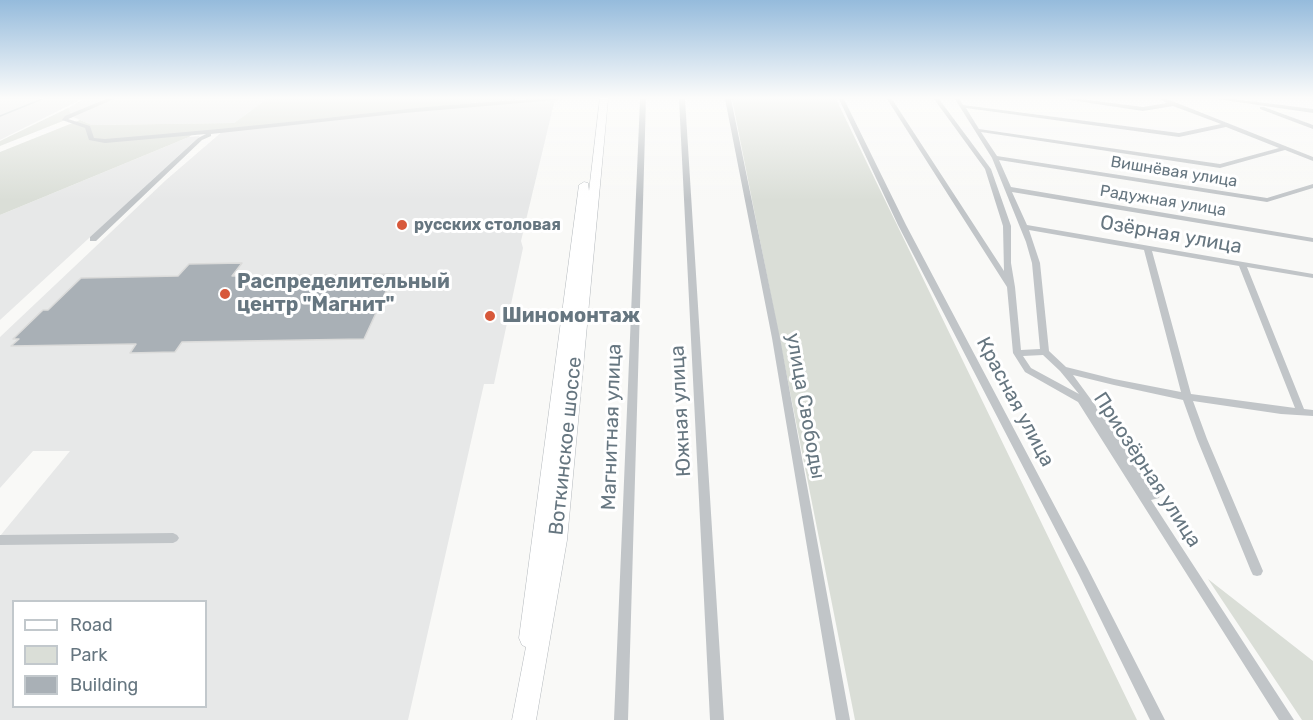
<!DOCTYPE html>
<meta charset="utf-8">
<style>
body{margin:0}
#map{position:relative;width:1313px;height:720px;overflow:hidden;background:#f9f9f7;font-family:Rubik,sans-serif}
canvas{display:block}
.legend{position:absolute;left:12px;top:600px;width:195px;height:108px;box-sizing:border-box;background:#fff;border:2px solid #c2c8cc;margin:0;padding:8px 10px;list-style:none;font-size:18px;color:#667680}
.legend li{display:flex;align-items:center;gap:12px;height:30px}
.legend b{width:30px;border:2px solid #c2c8cc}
</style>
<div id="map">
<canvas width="1313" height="720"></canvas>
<ul class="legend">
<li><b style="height:8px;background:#fff"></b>Road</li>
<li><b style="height:16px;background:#daded7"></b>Park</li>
<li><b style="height:16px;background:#a9b0b6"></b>Building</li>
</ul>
</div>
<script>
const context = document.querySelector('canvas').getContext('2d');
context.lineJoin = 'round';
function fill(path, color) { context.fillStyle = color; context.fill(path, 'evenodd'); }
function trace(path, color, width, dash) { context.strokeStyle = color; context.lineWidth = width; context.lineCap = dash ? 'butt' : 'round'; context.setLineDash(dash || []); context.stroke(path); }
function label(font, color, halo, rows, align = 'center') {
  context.font = font + ' Rubik,sans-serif'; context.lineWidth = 6; context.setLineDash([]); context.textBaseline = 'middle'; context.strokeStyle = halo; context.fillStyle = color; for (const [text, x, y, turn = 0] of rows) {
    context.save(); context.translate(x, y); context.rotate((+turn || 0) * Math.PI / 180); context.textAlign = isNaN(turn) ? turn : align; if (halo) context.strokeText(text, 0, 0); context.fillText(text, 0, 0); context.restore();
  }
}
const built = new Path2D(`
 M 0,99 L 82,99 L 0,140 Z
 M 84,99 L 267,99 L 234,123 L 92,125 L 73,117 L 68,108 Z
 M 528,99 L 555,99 L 521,241 L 523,248 L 494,384 L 484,384 L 408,720 L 0,720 L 0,536 L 70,451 L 33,451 L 0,488 L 0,337 L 166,180 L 224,130 L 480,102 ZM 14,602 L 206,602 L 206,706 L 14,706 Z
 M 200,136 L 0,320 L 0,215 L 189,137 Z`);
const green = new Path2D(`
 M 267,99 L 528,99 L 480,102 L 194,133 L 189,137 L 0,215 L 0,152 L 80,120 L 92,125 L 234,123 Z
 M 732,99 L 836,99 L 1137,720 L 855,720 Z
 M 68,108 L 73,117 L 0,146 L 0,141 Z
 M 1208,579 L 1313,661 L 1313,720 L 1302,720 Z`);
const stream = new Path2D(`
 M 0,116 L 42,99`);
const building = new Path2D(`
 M 242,263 L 232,276 L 394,274 L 364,339 L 182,342 L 175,352 L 130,353 L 136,344 L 11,346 L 19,339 L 13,339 L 43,310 L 48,310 L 81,278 L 178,276 L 189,264 Z`);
const street = new Path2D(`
 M 106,99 L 114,99 L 68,119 L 90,126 L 94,138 L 105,139 C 179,133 253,126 327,118 C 407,109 487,99 567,99 L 404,113 L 211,134 L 211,136 L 202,140 L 96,241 L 90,241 L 90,237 L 198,138 L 206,134 L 105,143 L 89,140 L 85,128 L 62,120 L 65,116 Z
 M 640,99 L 646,99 L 628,720 L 614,720 Z
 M 679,99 L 685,99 L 724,720 L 710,720 Z
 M 725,99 L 731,99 L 780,338 L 850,720 L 836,720 L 772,338 Z
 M 839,99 L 844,99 L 906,225 L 1087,567 L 1165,720 L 1150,720 L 1079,575 L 898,225 Z
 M 887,99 L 892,99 L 1004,271 L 1003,226 L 985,169 L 934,99 L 939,99 L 991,169 L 1011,226 L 1011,263 L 1015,287 L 1021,350 L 1040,349 L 1032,263 L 1026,242 L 992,158 L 955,99 L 960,99 L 963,105 L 1179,133 L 1221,124 L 1173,106 L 1143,111 L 1064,99 L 1081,99 L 1143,107 L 1167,103 L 1159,99 L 1167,99 L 1313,157 L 1313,161 L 1285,150 L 1220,168 L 981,132 L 997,156 L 1267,198 L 1313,184 L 1313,188 L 1267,202 L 999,160 L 1011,187 L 1313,238 L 1313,242 L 1012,192 L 1027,225 L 1313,274 L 1313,278 L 1247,267 L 1304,409 L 1313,410 L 1313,416 L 1281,414 L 1193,401 L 1207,439 L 1263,571 L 1261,575 L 1257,576 L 1253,575 L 1251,571 L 1197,439 L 1183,400 L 1114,385 L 1073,375 L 1159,492 L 1160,495 L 1159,498 L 1151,500 L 1294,720 L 1279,720 L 1078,402 L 1025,372 L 1013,353 L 1007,287 ZM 966,108 L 1179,137 L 1226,127 L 1279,148 L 1220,164 L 979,129 ZM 1029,230 L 1144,250 L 1181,392 L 1114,379 L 1066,367 L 1049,351 L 1040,263 ZM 1152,251 L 1239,266 L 1295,408 L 1191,394 ZM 1043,355 L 1060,371 L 1079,394 L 1031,368 L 1023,356 Z
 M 1217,99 L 1234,99 L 1313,109 L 1313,113 Z
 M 1260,107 L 1264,107 L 1313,125 L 1313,129 L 1260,109 Z
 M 173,533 L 177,535 L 179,538 L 177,541 L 173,543 L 0,545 L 0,535 Z`);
const primary = new Path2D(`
 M 600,99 L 608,99 L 567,540 L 536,720 L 512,720 L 526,647 L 522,645 L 519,638 L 579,185 L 584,182 L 588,183 L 589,191 Z`);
const markers = [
 [402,225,6,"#d7583a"],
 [225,294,6,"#d7583a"],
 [490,316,6,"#d7583a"]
];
const farStreetnames = [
 ["Вишнёвая улица",1174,172,9],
 ["Радужная улица",1163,201,9]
];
const farPoinames = [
 ["русских столовая",414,225]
];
const streetNames = [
 ["Озёрная улица",1171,235,10],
 ["Красная улица",1015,402,62],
 ["улица Свободы",805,406,80],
 ["Южная улица",681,411,-93],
 ["Магнитная улица",612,427,-88],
 ["Воткинское шоссе",566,446,-84],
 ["Приозёрная улица",1147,470,57]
];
const poiNames = [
 ["Распределительный",237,282],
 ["центр \"Магнит\"",237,305],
 ["Шиномонтаж",502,316]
];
fill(built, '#e7e8e8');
fill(green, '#daded7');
trace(stream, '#bac5c9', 1.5);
fill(building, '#a9b0b6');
trace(building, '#dbdbda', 1.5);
trace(primary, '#b4b9bd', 1);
fill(street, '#c1c5c8');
fill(primary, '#fff');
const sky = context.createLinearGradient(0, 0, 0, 200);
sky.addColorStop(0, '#95bbdc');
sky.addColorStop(0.49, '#fcfcfb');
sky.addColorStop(1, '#fcfcfb00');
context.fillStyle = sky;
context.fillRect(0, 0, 1313, 200);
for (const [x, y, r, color] of markers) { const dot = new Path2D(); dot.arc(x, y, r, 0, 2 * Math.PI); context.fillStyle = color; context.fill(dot); trace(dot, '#fff', 2); }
label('16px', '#667680', '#fff', farStreetnames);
label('bold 16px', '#667680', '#fff', farPoinames, 'left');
label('20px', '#667680', '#fff', streetNames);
label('bold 20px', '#667680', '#fff', poiNames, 'left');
</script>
